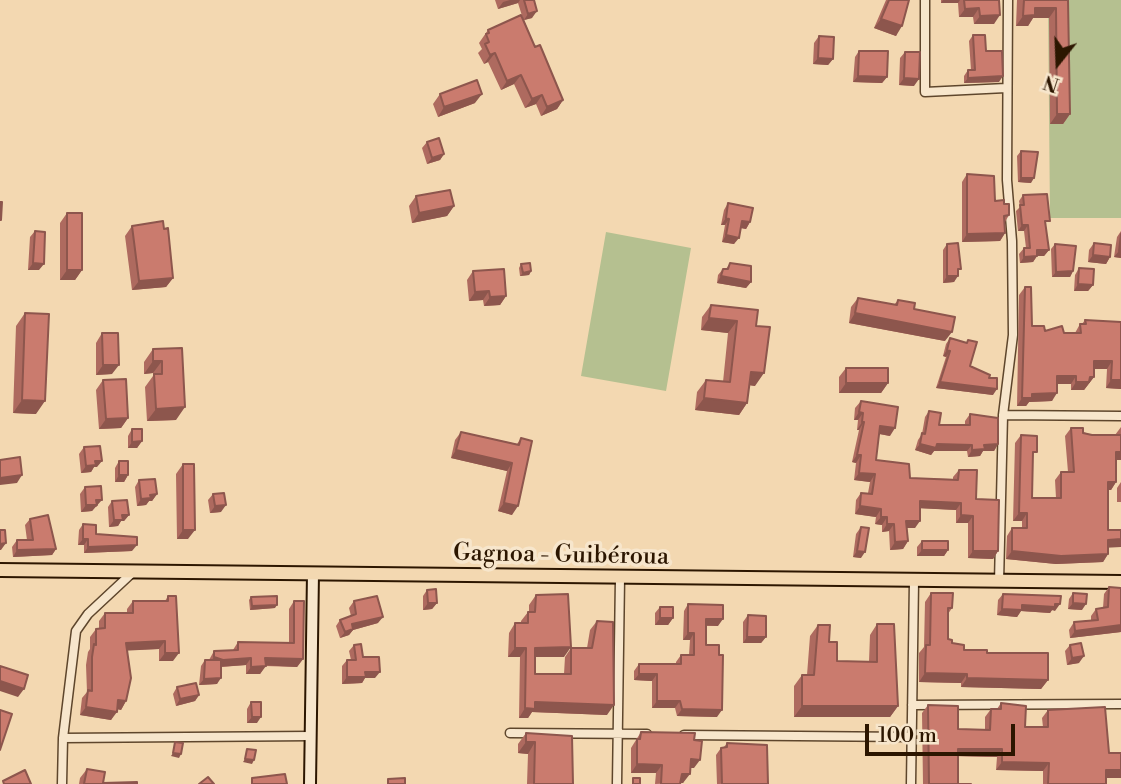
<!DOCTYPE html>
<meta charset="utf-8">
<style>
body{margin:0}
#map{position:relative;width:1121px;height:784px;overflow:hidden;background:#f3d8b1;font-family:"Libre Bodoni",serif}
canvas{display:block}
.north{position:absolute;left:1023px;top:28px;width:70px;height:70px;-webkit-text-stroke:5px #f7e6cc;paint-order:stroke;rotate:198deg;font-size:19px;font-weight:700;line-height:28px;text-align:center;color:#2c1600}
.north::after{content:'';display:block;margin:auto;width:24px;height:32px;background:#2c1600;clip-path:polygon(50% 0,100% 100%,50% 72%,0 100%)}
.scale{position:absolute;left:865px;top:724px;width:150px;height:32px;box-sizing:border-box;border:4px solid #2c1600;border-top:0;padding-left:9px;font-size:21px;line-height:24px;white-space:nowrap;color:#2c1600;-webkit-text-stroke:5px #f7e6cc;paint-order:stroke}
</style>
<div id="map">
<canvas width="1121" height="784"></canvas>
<div class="north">N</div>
<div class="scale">100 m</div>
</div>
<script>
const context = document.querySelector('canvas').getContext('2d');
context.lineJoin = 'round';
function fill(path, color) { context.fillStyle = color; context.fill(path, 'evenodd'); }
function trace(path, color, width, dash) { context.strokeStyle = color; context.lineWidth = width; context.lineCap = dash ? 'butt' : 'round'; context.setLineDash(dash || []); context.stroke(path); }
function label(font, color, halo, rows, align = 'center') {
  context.font = font + ' "Libre Bodoni",serif'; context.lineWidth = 7; context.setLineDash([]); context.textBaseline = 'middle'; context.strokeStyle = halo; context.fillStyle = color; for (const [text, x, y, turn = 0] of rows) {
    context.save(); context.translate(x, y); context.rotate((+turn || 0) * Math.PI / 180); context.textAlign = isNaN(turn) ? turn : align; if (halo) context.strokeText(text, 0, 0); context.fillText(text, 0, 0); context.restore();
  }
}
const green = new Path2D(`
 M 1048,0 L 1121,0 L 1121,218 L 1050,218 Z
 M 606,232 L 691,248 L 666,391 L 581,376 Z`);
const street = new Path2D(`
 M 925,0 L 925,92 L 1006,88
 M 1003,415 L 1121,416
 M 999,582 L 1003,415 L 1013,335 L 1012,241 L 1007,180 L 1008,0
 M 912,705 L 1121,704
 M 510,733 L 647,734
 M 684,735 L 911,737
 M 63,738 L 311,736
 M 62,784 L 63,738 L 76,631 L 88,614 L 133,572
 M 617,784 L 620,578
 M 911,784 L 914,581`);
const secondary = new Path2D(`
 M 310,784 L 313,573`);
const primary = new Path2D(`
 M 0,570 L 1121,582`);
const wall = new Path2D(`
 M 495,0 L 534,0 L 532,18 L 524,20 L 535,47 L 563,100 L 557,109 L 541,116 L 536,104 L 525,108 L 514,84 L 501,90 L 488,62 L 484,64 L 478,53 L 482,49 L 479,43 L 488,30 L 523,19 L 518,3 L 498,9 Z
 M 886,0 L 909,0 L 896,36 L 874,28 Z
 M 941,0 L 999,0 L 994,24 L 974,24 L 973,17 L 959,17 L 958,3 L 941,3 Z
 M 1017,0 L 1068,0 L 1070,114 L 1063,124 L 1050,124 L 1049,18 L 1033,18 L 1028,26 L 1016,26 Z
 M 973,35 L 986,51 L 999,82 L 964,83 L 964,76 L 968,70 L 971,70 L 969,41 Z
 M 819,36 L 833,59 L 828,65 L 813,64 L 814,43 Z
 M 859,51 L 887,77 L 882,83 L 853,82 L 855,57 Z
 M 905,52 L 914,86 L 899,85 L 900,58 Z
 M 440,94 L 475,103 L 438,117 L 433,104 Z
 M 427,142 L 444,154 L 440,160 L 427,164 L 422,148 Z
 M 1021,151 L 1031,183 L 1018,182 L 1017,156 Z
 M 967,174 L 995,201 L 1004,204 L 1009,215 L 1005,222 L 1005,233 L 1000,241 L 962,242 L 962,182 Z
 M 1023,195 L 1046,227 L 1049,250 L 1044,256 L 1037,256 L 1033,262 L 1020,263 L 1019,254 L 1024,248 L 1026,248 L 1024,231 L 1018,231 L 1016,211 L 1020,207 L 1019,201 Z
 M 416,196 L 454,206 L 447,216 L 412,223 L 409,206 Z
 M 728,203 L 750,222 L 746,229 L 740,228 L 734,244 L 722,242 L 725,225 L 721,225 L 724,210 Z
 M 67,213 L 82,270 L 75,280 L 60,280 L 60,223 Z
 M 132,226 L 164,229 L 173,278 L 166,287 L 132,290 L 125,236 Z
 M 35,231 L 39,270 L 28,270 L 30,237 Z
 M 1121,231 L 1121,258 L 1114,257 L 1117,237 Z
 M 1094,243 L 1110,257 L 1106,264 L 1088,262 L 1089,250 Z
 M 947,244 L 958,273 L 954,282 L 943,283 L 943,250 Z
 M 1055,244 L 1073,271 L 1070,277 L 1052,277 L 1051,249 Z
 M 730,263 L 751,282 L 746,288 L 717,283 L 718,275 L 723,269 L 726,269 Z
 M 521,264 L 531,271 L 529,275 L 520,276 L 519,268 Z
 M 1079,268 L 1093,285 L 1088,291 L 1074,291 L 1075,275 Z
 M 473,271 L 506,296 L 500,305 L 484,306 L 483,300 L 469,301 L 467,280 Z
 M 1025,287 L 1032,326 L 1045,331 L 1075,333 L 1080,324 L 1082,324 L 1085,320 L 1121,322 L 1121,389 L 1106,388 L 1107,369 L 1094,369 L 1094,377 L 1084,390 L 1071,390 L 1071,384 L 1057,384 L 1052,401 L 1029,402 L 1026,406 L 1017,406 L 1019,295 Z
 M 858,298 L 894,305 L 898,300 L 914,309 L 945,341 L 849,323 L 851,307 Z
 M 711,305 L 756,326 L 755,386 L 749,385 L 747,403 L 739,415 L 695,410 L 697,392 L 706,380 L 723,382 L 728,333 L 701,330 L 702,317 Z
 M 25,313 L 36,414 L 13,413 L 16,326 Z
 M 102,333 L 112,374 L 96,375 L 96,343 Z
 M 950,338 L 966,343 L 968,340 L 970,366 L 989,378 L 993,395 L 936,388 L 946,357 L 943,356 L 946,344 Z
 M 182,348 L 176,420 L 147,421 L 145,387 L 153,376 L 153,373 L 144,374 L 144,362 L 153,349 Z
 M 846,368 L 888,383 L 881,393 L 839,393 L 839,377 Z
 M 103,380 L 128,418 L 121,428 L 99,429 L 96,390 Z
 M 861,401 L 890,436 L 879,434 L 876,460 L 910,478 L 953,479 L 953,477 L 959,470 L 976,499 L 998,551 L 993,559 L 968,558 L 968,523 L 956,523 L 956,510 L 920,508 L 915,528 L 907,528 L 908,541 L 903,549 L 890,550 L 889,531 L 882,532 L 882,525 L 875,524 L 876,517 L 855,514 L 856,500 L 861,493 L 868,493 L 870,482 L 854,480 L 856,463 L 852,462 L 859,430 L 857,430 L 858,420 L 854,420 L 855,408 Z
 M 929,411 L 939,425 L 965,425 L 965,421 L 970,414 L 998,444 L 994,451 L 983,451 L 980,456 L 968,457 L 967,451 L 934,451 L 931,455 L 915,450 L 918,440 L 922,434 L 925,417 Z
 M 1121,427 L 1121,460 L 1116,460 L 1116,482 L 1111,490 L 1108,490 L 1108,530 L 1121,530 L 1121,547 L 1108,547 L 1108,554 L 1103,562 L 1056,564 L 1006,559 L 1007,536 L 1012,528 L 1022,528 L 1022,521 L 1013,521 L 1015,443 L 1021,435 L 1033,458 L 1032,498 L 1056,498 L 1055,480 L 1061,472 L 1068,472 L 1065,436 L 1071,428 L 1092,435 L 1115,435 Z
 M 132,429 L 142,441 L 137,448 L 128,448 L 128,436 Z
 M 461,432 L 517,444 L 521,438 L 512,515 L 498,511 L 507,471 L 451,458 L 455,440 Z
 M 84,447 L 97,467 L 94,467 L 91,472 L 81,473 L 79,454 Z
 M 119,461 L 128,475 L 124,482 L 115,482 L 115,468 Z
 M 183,464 L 188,539 L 177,539 L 176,474 Z
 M 139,480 L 157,494 L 152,501 L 149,501 L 146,505 L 137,506 L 135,487 Z
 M 1121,482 L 1121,502 L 1117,502 L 1117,488 Z
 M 85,487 L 97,507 L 95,507 L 92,511 L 81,512 L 80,494 Z
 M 213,494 L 221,512 L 210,513 L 208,500 Z
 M 112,501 L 129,515 L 124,521 L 121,521 L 118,526 L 109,527 L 108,507 Z
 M 30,519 L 56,549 L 52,555 L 13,557 L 12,547 L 17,540 L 27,540 L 25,525 Z
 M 83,524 L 96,534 L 132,551 L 84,553 L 84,545 L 78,545 L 79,530 Z
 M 861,527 L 861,558 L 853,557 L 856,534 Z
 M 922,541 L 948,550 L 944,556 L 917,556 L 917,547 Z
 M 1109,587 L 1121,632 L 1070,638 L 1069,630 L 1074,622 L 1091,620 L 1091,616 L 1096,609 L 1103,608 L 1104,594 Z
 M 427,590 L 437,603 L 432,609 L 423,610 L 423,596 Z
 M 931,593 L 952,608 L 948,614 L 948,639 L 952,643 L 964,650 L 987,653 L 1048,680 L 1041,689 L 961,687 L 961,683 L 919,682 L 919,653 L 924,647 L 925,602 Z
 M 1073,593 L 1082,610 L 1068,609 L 1069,599 Z
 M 1003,594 L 1055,611 L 1052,610 L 1050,613 L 1021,611 L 1017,617 L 997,615 L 998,600 Z
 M 536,595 L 564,657 L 535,657 L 535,674 L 564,674 L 565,657 L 571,648 L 587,648 L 590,630 L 597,621 L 607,715 L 532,712 L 528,718 L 519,718 L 520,657 L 508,657 L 509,633 L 515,623 L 521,623 L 521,621 L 528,612 L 529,612 L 529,605 Z
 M 168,596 L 173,661 L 159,661 L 159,649 L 127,650 L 126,701 L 121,710 L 117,709 L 111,720 L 80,715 L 82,698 L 87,692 L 86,665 L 88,652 L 90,649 L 90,637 L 96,629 L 99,628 L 99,621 L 105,613 L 127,613 L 127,609 L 133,601 L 165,601 Z
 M 251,597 L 275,608 L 250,610 L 249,600 Z
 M 294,601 L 303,659 L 297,667 L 265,666 L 260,674 L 246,674 L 246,665 L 221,667 L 217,684 L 199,685 L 201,666 L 205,660 L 209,660 L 214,651 L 233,650 L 238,642 L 289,643 L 289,609 Z
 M 354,601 L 378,623 L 353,630 L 349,635 L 340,638 L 336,626 L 340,620 L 351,616 L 349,608 Z
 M 688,604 L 718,626 L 706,626 L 706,645 L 717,717 L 677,716 L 675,708 L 652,708 L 652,681 L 634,680 L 634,671 L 639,664 L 676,664 L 676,662 L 681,655 L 689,655 L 690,640 L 683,640 L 684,611 Z
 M 660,607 L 673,618 L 668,625 L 655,625 L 655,613 Z
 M 748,615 L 766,637 L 761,643 L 743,643 L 743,622 Z
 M 877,624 L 898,706 L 890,717 L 794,717 L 794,686 L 802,675 L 807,675 L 810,636 L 818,625 L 829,642 L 837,661 L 869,662 L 870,635 Z
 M 354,645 L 363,657 L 375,678 L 365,678 L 362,683 L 342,684 L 342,666 L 347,660 L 351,660 L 349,651 Z
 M 1070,645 L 1079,663 L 1067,665 L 1065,651 Z
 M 177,687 L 199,695 L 195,701 L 176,706 L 173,694 Z
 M 251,702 L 257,723 L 247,723 L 247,709 Z
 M 1001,703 L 1025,727 L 1043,727 L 1042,718 L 1048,710 L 1109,753 L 1121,778 L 1106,778 L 1106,784 L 1043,784 L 1043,771 L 996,770 L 997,757 L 958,756 L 958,784 L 971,784 L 923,784 L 922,713 L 928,705 L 958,729 L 985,730 L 985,717 L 991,709 L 997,709 Z
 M 641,732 L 694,768 L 690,768 L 683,783 L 655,784 L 656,773 L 631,773 L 631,748 Z
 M 526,733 L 573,784 L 527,784 L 528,754 L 518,753 L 518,744 Z
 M 727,743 L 768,784 L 717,784 L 716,755 L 721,748 L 724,747 Z
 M 87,769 L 103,783 L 137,784 L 79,784 L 80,778 Z`);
const shadedWall = new Path2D(`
 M 510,0 L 520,0 L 518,3 L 498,9 L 503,2 Z
 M 943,0 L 960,0 L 958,3 L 941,3 Z
 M 979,8 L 973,17 L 959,17 L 965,9 Z
 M 1035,8 L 1056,8 L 1049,18 L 1033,18 L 1028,26 L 1016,26 L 1023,16 Z
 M 537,11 L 532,18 L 524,20 L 528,14 Z
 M 1000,15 L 994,24 L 974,24 L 980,16 Z
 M 881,19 L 902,26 L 896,36 L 874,28 Z
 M 495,53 L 488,62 L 484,64 L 490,55 Z
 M 818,58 L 833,59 L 828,65 L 813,64 Z
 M 521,75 L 514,84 L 501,90 L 507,81 Z
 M 858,76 L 887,77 L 882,83 L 853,82 Z
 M 1003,76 L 999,82 L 964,83 L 968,78 Z
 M 904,78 L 919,79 L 914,86 L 899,85 Z
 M 482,94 L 475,103 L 438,117 L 444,107 Z
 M 542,95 L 536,104 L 525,108 L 532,99 Z
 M 563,100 L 557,109 L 541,116 L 547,107 Z
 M 1057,114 L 1070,114 L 1063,124 L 1050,124 Z
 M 444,154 L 440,160 L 427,164 L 432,158 Z
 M 1021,178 L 1034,178 L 1031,183 L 1018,182 Z
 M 454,206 L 447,216 L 412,223 L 419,213 Z
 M 726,218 L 729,219 L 725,225 L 721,225 Z
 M 742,221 L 750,222 L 746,229 L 737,227 Z
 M 1022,225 L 1028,225 L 1024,231 L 1018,231 Z
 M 1005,233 L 1000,241 L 962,242 L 967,234 Z
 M 726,235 L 739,238 L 734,244 L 722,242 Z
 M 1037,250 L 1049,250 L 1044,256 L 1033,256 Z
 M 1119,251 L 1121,251 L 1121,258 L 1114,257 Z
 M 1093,255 L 1110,257 L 1106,264 L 1088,262 Z
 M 1037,256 L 1033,262 L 1020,263 L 1024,257 Z
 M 33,263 L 44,264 L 39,270 L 28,270 Z
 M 67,270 L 82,270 L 75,280 L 60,280 Z
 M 531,271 L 529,275 L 520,276 L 523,273 Z
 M 1073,271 L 1070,277 L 1052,277 L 1056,272 Z
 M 721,276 L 751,282 L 746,288 L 717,283 Z
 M 947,276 L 958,276 L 954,282 L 943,283 Z
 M 173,278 L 166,287 L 132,290 L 139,281 Z
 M 1078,284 L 1093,285 L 1088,291 L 1074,291 Z
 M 489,291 L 483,300 L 469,301 L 475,292 Z
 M 506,296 L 500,305 L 484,306 L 490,297 Z
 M 855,313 L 952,332 L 945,341 L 849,323 Z
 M 709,318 L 737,321 L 728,333 L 701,330 Z
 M 947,350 L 950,351 L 946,357 L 943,356 Z
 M 153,361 L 162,361 L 153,373 L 144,374 Z
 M 1094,361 L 1112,361 L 1107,369 L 1088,369 Z
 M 103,365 L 119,365 L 112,374 L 96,375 Z
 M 751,372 L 764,373 L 755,386 L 742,384 Z
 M 1057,376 L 1076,376 L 1071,384 L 1051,384 Z
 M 1090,377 L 1094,377 L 1084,390 L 1071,390 L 1076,382 Z
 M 1111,380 L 1121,380 L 1121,389 L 1106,388 Z
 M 940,382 L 997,389 L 993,395 L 936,388 Z
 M 846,383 L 888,383 L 881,393 L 839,393 Z
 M 1057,393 L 1052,401 L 1029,402 L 1026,406 L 1017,406 L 1022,398 L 1032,394 Z
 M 704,398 L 747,403 L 739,415 L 695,410 Z
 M 22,400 L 45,401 L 36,414 L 13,413 Z
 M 185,407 L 176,420 L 147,421 L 156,409 Z
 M 859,412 L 863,413 L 858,420 L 854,420 Z
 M 128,418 L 121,428 L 99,429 L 106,419 Z
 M 862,422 L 864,422 L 859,430 L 857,430 Z
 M 880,426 L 895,428 L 890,436 L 875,433 Z
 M 142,441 L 137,448 L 128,448 L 132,442 Z
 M 920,444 L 937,444 L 972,445 L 967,451 L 934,451 L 931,455 L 915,450 Z
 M 998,444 L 994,451 L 983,451 L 980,456 L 968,457 L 972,450 L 984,445 Z
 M 456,450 L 512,463 L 507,471 L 451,458 Z
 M 1116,452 L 1121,452 L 1121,460 L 1111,460 Z
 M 857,455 L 861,455 L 856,463 L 852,462 Z
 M 95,461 L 102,461 L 97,467 L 94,467 L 91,472 L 81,473 L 86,466 Z
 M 859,473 L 875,474 L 870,482 L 854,480 Z
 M 22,475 L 17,483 L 0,485 L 0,478 Z
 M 119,475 L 128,475 L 124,482 L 115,482 Z
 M 1108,482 L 1116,482 L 1111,490 L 1102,490 Z
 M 157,494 L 152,501 L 149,501 L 146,505 L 137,506 L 141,499 L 150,495 Z
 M 96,500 L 102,500 L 92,511 L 81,512 L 86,505 Z
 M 920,501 L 961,503 L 956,510 L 915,508 Z
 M 504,503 L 518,506 L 512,515 L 498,511 Z
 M 226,505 L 221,512 L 210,513 L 215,506 Z
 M 860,506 L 881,509 L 876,517 L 855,514 Z
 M 1019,513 L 1027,513 L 1022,521 L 1013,521 Z
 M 122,515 L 129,515 L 124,521 L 121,521 L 118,526 L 109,527 L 114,520 Z
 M 961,515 L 973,516 L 968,523 L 956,523 Z
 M 881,517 L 887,517 L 882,525 L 875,524 Z
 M 906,521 L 920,521 L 915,528 L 901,528 Z
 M 887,524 L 894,524 L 889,531 L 882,532 Z
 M 183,530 L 195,530 L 188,539 L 177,539 Z
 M 83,539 L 88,539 L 84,545 L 78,545 Z
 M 1121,539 L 1121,547 L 1102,548 L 1108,540 Z
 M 908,541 L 903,549 L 890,550 L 895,542 Z
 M 6,543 L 1,550 L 0,550 L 0,544 Z
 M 137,545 L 132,551 L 84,553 L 88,547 Z
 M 56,549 L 52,555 L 13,557 L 17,550 Z
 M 922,550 L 948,550 L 944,556 L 917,556 Z
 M 857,551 L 865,552 L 861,558 L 853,557 Z
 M 973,551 L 998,551 L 993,559 L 968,558 Z
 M 1012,551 L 1108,554 L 1103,562 L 1056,564 L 1006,559 Z
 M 428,603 L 437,603 L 432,609 L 423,610 Z
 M 1073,603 L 1086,604 L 1082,610 L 1068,609 Z
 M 1055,604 L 1060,604 L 1055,611 L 1052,610 L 1050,613 L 1021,611 L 1017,617 L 997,615 L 1002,609 L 1022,605 Z
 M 277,605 L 275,608 L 250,610 L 252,606 Z
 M 383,617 L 378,623 L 353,630 L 349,635 L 340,638 L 352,624 Z
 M 660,618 L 673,618 L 668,625 L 655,625 Z
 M 706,619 L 723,619 L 718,626 L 701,625 Z
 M 1121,625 L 1121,632 L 1070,638 L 1075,631 Z
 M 688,633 L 694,633 L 690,640 L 683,640 Z
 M 747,637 L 766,637 L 761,643 L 743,643 Z
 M 165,641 L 159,649 L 120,651 L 126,643 Z
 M 571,647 L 564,657 L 528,657 L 535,648 Z
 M 515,648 L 526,648 L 520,657 L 508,657 Z
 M 165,653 L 179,653 L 173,661 L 159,661 Z
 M 1084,656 L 1079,663 L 1067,665 L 1072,658 Z
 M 214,657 L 251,658 L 246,665 L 218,667 L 209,664 Z
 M 265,658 L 303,659 L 297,667 L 260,665 Z
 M 266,666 L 260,674 L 246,674 L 251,667 Z
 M 365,672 L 380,672 L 375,678 L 365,678 L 362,683 L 342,684 L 347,677 Z
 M 925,673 L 967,674 L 961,683 L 919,682 Z
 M 639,674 L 657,674 L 652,681 L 634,680 Z
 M 221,678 L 217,684 L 199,685 L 204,679 Z
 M 967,678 L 1048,680 L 1041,689 L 961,687 Z
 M 0,681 L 24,689 L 18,697 L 0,691 Z
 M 199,695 L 195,701 L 176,706 L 180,699 Z
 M 118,700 L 126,701 L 121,710 L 113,708 Z
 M 657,701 L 680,701 L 675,708 L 652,708 Z
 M 535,702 L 614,705 L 607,715 L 532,712 L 528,718 L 519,718 L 525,708 Z
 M 802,706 L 898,706 L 890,717 L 794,717 Z
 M 86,707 L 117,712 L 111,720 L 80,715 Z
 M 682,709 L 722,710 L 717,717 L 677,716 Z
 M 252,717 L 261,717 L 257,723 L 247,723 Z
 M 526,742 L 535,742 L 528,754 L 518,753 Z
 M 958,749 L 1002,749 L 997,757 L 953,756 Z
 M 173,753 L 181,754 L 179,758 L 171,756 Z
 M 245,759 L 254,760 L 252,764 L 243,762 Z
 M 691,759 L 700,760 L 694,768 L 684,768 Z
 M 1002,762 L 1049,763 L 1043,771 L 996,770 Z
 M 637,764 L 662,765 L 656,773 L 631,773 Z
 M 1106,770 L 1121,770 L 1121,778 L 1101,778 Z
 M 682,774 L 690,774 L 683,783 L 676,783 Z`);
const building = new Path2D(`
 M 524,0 L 534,0 L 537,11 L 528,14 Z
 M 889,0 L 909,0 L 902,26 L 881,19 Z
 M 964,0 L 999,0 L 1000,15 L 980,16 L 979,8 L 965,9 Z
 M 1024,0 L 1068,0 L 1070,114 L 1057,114 L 1056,8 L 1035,8 L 1035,15 L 1023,16 Z
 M 521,15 L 535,47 L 540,45 L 563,100 L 547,107 L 542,95 L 532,99 L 521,75 L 507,81 L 495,53 L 490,55 L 485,44 L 489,42 L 486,34 L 489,33 L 488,30 Z
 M 973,35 L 985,35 L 986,51 L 1002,51 L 1003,76 L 968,78 L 968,70 L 975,70 Z
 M 819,36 L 834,37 L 833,59 L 818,58 Z
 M 859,51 L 888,51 L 887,77 L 858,76 Z
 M 905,52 L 920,52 L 919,79 L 904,78 Z
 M 477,80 L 482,94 L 444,107 L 440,94 Z
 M 439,138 L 444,154 L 432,158 L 427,142 Z
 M 1021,151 L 1038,152 L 1034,178 L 1021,178 Z
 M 967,174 L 994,176 L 995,201 L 1004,200 L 1004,204 L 1009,204 L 1009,215 L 1004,216 L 1005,233 L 967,234 Z
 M 450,190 L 454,206 L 419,213 L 416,196 Z
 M 1047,194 L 1050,221 L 1045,221 L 1049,250 L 1037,250 L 1037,256 L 1024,257 L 1024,248 L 1030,248 L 1028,225 L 1022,225 L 1020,205 L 1024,205 L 1023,195 Z
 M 0,202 L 2,202 L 1,220 L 0,220 Z
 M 728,203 L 753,208 L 750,222 L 742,221 L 739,238 L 726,235 L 729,219 L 726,218 Z
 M 67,213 L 82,213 L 82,270 L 67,270 Z
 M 163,221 L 164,229 L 168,228 L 173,278 L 139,281 L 132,226 Z
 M 35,231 L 45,232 L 44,264 L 33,263 Z
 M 1121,234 L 1121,251 L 1119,251 Z
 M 958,243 L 961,269 L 958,269 L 958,276 L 947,276 L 947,244 Z
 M 1094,243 L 1111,245 L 1110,257 L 1093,255 Z
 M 1055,244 L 1076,246 L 1073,271 L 1056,272 Z
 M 530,263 L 531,271 L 523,273 L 521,264 Z
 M 730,263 L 751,266 L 751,282 L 721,276 L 723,269 L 728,269 Z
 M 1079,268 L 1094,269 L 1093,285 L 1078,284 Z
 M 504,269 L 506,296 L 490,297 L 489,291 L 475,292 L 473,271 Z
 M 1025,287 L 1031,287 L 1032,326 L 1044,326 L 1045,331 L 1062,326 L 1064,333 L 1081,333 L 1080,324 L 1086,324 L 1085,320 L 1121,322 L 1121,380 L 1111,380 L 1112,361 L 1094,361 L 1094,377 L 1090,377 L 1089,382 L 1076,382 L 1076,376 L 1057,376 L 1057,393 L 1032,394 L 1032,398 L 1022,398 Z
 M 858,298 L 897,305 L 898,300 L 915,303 L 914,309 L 955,317 L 952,332 L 855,313 Z
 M 711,305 L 758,310 L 756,326 L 770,327 L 764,373 L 751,372 L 747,403 L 704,398 L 706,380 L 730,382 L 737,321 L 709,318 Z
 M 25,313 L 49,314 L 45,401 L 22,400 Z
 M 102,333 L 118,333 L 119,365 L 103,365 Z
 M 950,338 L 967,343 L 968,340 L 977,342 L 970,366 L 990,375 L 989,378 L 997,378 L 997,389 L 940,382 L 950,351 L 947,350 Z
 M 182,348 L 185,407 L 156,409 L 154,374 L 162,374 L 162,361 L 153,361 L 153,349 Z
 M 846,368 L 888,368 L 888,383 L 846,383 Z
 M 126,379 L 128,418 L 106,419 L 103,380 Z
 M 861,401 L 898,407 L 895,428 L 880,426 L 876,460 L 909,464 L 910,478 L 958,480 L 959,470 L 977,470 L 976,499 L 999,500 L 998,551 L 973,551 L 973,516 L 961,515 L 961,503 L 920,501 L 920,521 L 906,521 L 908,541 L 895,542 L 894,524 L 887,524 L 887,517 L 881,517 L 881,509 L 860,506 L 861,493 L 872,494 L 875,474 L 859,473 L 861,455 L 857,455 L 864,422 L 862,422 L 863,413 L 859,412 Z
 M 929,411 L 941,413 L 939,425 L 970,425 L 970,414 L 998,418 L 998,444 L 984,445 L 985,449 L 972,450 L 972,445 L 937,444 L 936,448 L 920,444 L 922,433 L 925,434 Z
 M 1071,428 L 1083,428 L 1083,433 L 1092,435 L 1121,435 L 1121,452 L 1116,452 L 1116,482 L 1108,482 L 1108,530 L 1121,530 L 1121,539 L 1108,540 L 1108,554 L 1061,556 L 1012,551 L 1012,528 L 1027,528 L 1027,513 L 1019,513 L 1021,435 L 1037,436 L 1037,452 L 1033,452 L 1032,498 L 1061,498 L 1061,472 L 1074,472 Z
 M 132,429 L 142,429 L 142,441 L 132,442 Z
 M 461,432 L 519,445 L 521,438 L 532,441 L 518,506 L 504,503 L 512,463 L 456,450 Z
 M 100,446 L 102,461 L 95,461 L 96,465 L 86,466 L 84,447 Z
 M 20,457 L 22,475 L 0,478 L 0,460 Z
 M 119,461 L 128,461 L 128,475 L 119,475 Z
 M 183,464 L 194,464 L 195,530 L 183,530 Z
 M 155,479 L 157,494 L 150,495 L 151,498 L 141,499 L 139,480 Z
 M 101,486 L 102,500 L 96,500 L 97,505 L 86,505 L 85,487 Z
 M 224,493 L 226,505 L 215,506 L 213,494 Z
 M 127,500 L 129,515 L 122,515 L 123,520 L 114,520 L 112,501 Z
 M 48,515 L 56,549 L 17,550 L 17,540 L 33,540 L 30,519 Z
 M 83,524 L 96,525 L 96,534 L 137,537 L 137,545 L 88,547 L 88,539 L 83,539 Z
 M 861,527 L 869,528 L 865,552 L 857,551 Z
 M 0,530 L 5,530 L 6,543 L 0,544 Z
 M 922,541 L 948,541 L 948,550 L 922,550 Z
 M 1109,587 L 1121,588 L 1121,625 L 1075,631 L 1074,622 L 1098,620 L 1096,609 L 1108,607 Z
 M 436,589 L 437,603 L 428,603 L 427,590 Z
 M 931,593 L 953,593 L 952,608 L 948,608 L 948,639 L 952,640 L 952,643 L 964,645 L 964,650 L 987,650 L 987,653 L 1048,653 L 1048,680 L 967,678 L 967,674 L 925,673 L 926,645 L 930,645 Z
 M 1073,593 L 1087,594 L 1086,604 L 1073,603 Z
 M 568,594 L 571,647 L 535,648 L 535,674 L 571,674 L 571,648 L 592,648 L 597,621 L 613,622 L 614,705 L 535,702 L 535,709 L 525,708 L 526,648 L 515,648 L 515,623 L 528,623 L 528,612 L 535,612 L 536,595 Z
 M 1003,594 L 1061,596 L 1060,604 L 1055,604 L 1055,607 L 1022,605 L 1022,610 L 1002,609 Z
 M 168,596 L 176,596 L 179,653 L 165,653 L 165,641 L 126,643 L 131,678 L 126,701 L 118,700 L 117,712 L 86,707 L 88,690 L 92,691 L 92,657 L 94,644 L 96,645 L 96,629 L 105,628 L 105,613 L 133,613 L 133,601 L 168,601 Z
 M 277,596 L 277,605 L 252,606 L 251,597 Z
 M 377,596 L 383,617 L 352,624 L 353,629 L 345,632 L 340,620 L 356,614 L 354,601 Z
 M 294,601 L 304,601 L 303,659 L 265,658 L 266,666 L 251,667 L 251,658 L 223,660 L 214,657 L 214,651 L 238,650 L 238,642 L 294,643 Z
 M 688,604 L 723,605 L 723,619 L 706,619 L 706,645 L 719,645 L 719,655 L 723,655 L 722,710 L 682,709 L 680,701 L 657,701 L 657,674 L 639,674 L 639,664 L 681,664 L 681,655 L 694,655 L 694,633 L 688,633 Z
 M 660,607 L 673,607 L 673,618 L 660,618 Z
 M 748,615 L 766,616 L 766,637 L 747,637 Z
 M 877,624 L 894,624 L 898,706 L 802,706 L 802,675 L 814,675 L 818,625 L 830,625 L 829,642 L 837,642 L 837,661 L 877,662 Z
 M 1081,643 L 1084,656 L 1072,658 L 1070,645 Z
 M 361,644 L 363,657 L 379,657 L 380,672 L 365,672 L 366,677 L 347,677 L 347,660 L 356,660 L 354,645 Z
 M 205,660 L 221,660 L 221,678 L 204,679 Z
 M 0,666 L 28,675 L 24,689 L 0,681 Z
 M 196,683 L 199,695 L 180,699 L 177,687 Z
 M 251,702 L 261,702 L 261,717 L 252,717 Z
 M 1001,703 L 1026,706 L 1025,727 L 1048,727 L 1048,710 L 1105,707 L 1109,753 L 1121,753 L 1121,770 L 1106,770 L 1106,784 L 1048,784 L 1049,763 L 1002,762 L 1002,749 L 958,749 L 958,784 L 971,784 L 929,784 L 928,705 L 958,706 L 958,729 L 990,730 L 991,709 L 1001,709 Z
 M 0,710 L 12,714 L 0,750 Z
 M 641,732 L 695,733 L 694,740 L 702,741 L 700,760 L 691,759 L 690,774 L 682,774 L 680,784 L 661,784 L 662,765 L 637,764 L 637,739 L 640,739 Z
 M 526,733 L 572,736 L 573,784 L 534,784 L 535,742 L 526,742 Z
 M 175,742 L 183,743 L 181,754 L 173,753 Z
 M 727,743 L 767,745 L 768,784 L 722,784 L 721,748 L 727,747 Z
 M 247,749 L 256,750 L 254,760 L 245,759 Z
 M 87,769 L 105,772 L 103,783 L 137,782 L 137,784 L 84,784 Z
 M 25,770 L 31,784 L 4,784 L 3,781 Z
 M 285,774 L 287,784 L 252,784 L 252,778 Z
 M 208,777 L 214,784 L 199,784 Z
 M 405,778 L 405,784 L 388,784 L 388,779 Z
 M 633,778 L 640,778 L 640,784 L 633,784 Z`);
const streetNames = [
 ["Gagnoa - Guibéroua",561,556,1]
];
fill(green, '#b5c090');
trace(street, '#5e462c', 11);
trace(secondary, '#2c1600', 14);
trace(primary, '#2c1600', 16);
trace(street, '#f7e6cc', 8);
trace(secondary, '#f7e6cc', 10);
trace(primary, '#f3d8b1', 12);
fill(wall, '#ae6a5f');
fill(shadedWall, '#8d564d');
fill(building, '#ca7b6e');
trace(building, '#8d564d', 2);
label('24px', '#2c1600', '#f7e6cc', streetNames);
</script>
